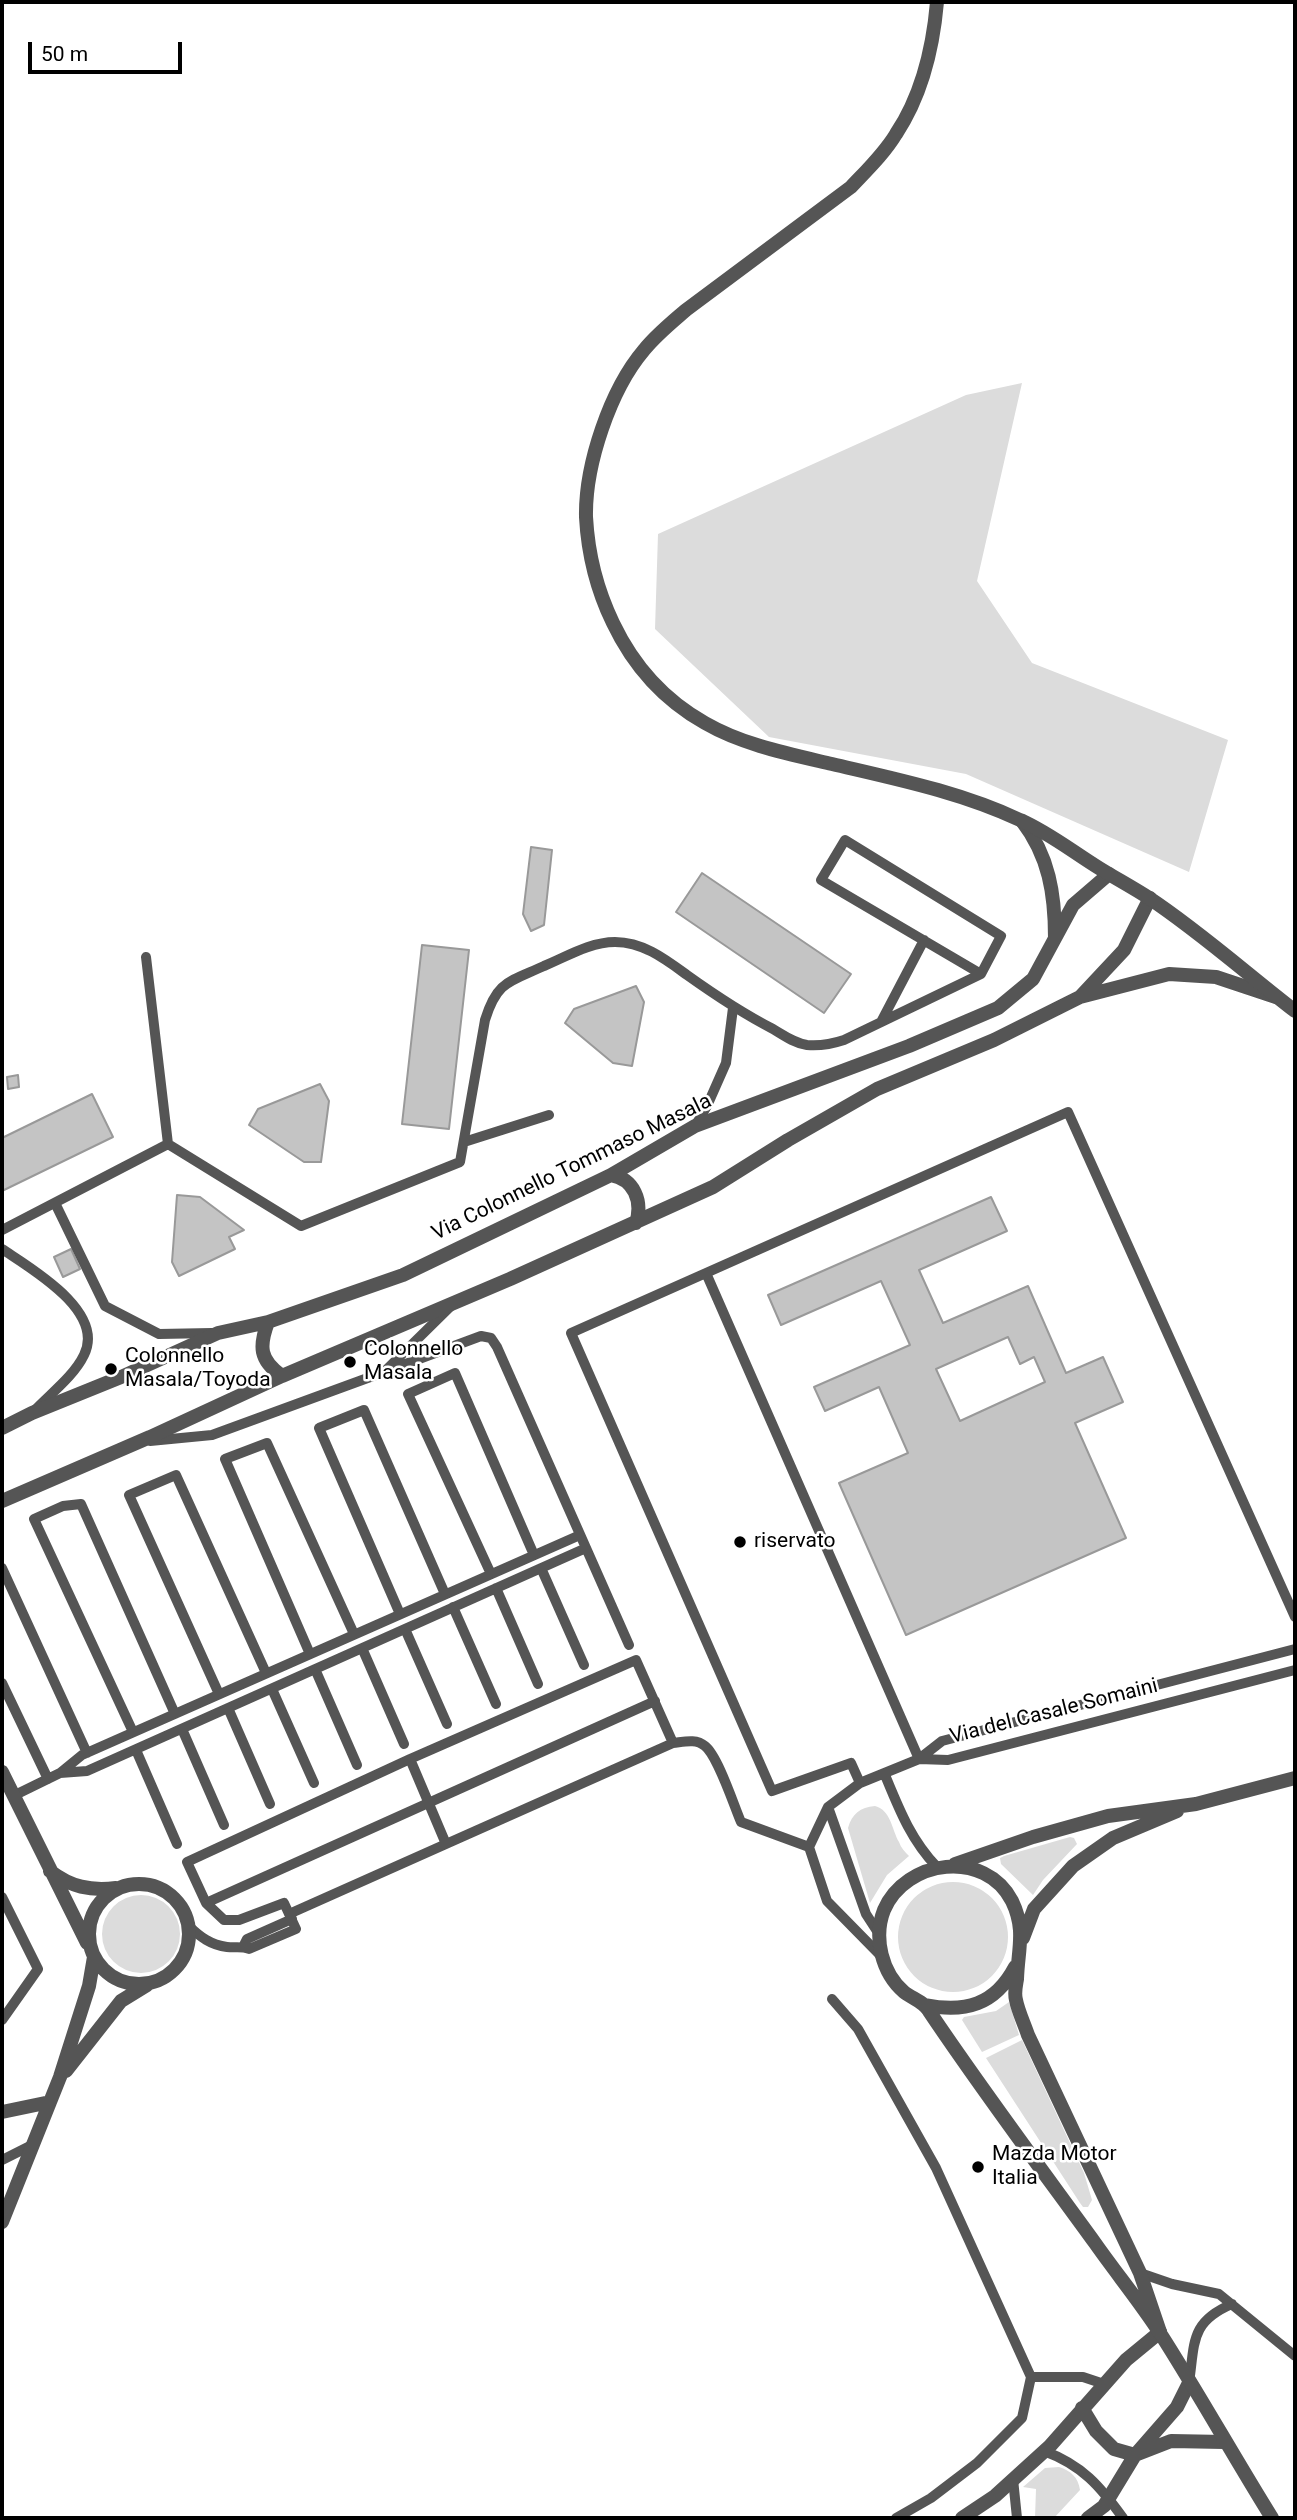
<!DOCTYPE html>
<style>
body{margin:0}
#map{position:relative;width:1297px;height:2520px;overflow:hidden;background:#fff;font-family:Roboto,sans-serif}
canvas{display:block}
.frame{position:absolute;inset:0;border:4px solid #000;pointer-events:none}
.scale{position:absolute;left:28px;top:42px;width:154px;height:32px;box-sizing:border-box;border:4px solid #000;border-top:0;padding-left:9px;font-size:21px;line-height:24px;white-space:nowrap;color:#000;-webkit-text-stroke:5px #fff;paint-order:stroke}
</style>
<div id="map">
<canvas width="1297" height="2520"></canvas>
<div class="frame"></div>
<div class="scale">50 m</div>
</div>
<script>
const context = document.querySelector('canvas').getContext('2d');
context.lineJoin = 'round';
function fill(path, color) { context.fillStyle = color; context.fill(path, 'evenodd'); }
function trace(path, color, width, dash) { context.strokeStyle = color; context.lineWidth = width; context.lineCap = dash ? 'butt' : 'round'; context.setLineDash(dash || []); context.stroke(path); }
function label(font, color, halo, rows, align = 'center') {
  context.font = font + ' Roboto,sans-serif'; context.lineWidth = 5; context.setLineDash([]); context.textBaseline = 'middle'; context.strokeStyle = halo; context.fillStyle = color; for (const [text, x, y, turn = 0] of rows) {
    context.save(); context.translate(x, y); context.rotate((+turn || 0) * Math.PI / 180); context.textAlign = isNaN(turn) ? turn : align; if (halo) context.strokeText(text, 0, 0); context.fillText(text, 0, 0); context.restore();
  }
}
const green = new Path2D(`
 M 1022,383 L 977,581 L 1032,663 L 1228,740 L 1189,872 L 966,774 L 769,737 L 655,629 L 658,534 L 966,395 Z
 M 875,1806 C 891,1810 892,1830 899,1842 C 901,1848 905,1852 909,1856 L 887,1875 L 870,1903 L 848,1828 C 852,1814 860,1807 875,1806 Z
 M 1070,1837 L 1074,1838 L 1077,1844 L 1043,1880 L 1033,1895 L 1001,1864 L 1000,1858 L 1004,1856 Z
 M898 1937a55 55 0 1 1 110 0a55 55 0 1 1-110 0Z
 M102 1934a39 39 0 1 1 78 0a39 39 0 1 1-78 0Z
 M 1009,2002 L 1019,2035 L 982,2052 L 962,2020 L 964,2017 L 996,2011 Z
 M 1022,2040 L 1084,2173 L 1092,2200 L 1088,2207 L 1083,2207 L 1080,2203 L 986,2058 Z
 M 1059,2467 C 1071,2471 1078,2477 1080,2490 L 1054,2518 L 1035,2518 L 1036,2489 L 1023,2487 L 1045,2468 Z`);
const building = new Path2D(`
 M 531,847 L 552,850 L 544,925 L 531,931 L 523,914 Z
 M 702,873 L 851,974 L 824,1013 L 676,912 Z
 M 422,945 L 469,950 L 449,1129 L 402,1124 Z
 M 636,986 L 644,1002 L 632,1066 L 613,1063 L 565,1023 L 574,1009 Z
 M 18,1075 L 19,1087 L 8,1089 L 7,1077 Z
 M 320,1084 L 329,1101 L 321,1162 L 304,1162 L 249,1125 L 258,1109 Z
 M 92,1094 L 113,1137 L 2,1191 L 2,1138 Z
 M 177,1195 L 200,1197 L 244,1230 L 229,1237 L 235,1249 L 179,1276 L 172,1262 Z
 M 991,1197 L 1007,1231 L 919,1270 L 943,1323 L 1028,1286 L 1066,1373 L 1103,1357 L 1123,1402 L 1075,1423 L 1126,1538 L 906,1635 L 839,1483 L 908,1453 L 879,1387 L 825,1411 L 814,1387 L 910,1345 L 881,1281 L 781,1325 L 768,1295 ZM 1008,1337 L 1020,1364 L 1034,1357 L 1045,1382 L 960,1421 L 936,1369 Z
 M 71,1249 L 80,1269 L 63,1277 L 54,1257 Z`);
const service = new Path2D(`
 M 146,957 L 168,1144
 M 881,1022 L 924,940
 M 695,1126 L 707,1106 L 726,1063 L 733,1008
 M 464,1142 L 549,1115
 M 55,1203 L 105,1306 L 159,1334 L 212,1333
 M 2,1230 L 168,1144 L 301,1226 L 460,1162 L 485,1020 C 497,981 509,982 544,966 C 566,957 590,942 615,942 C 643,942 665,959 687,975 C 715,995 742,1013 773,1029 C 783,1035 794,1043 807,1045 C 819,1046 832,1044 844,1040 L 981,974 L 1001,936 L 845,840 L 821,880 L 981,974
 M 2,1249 C 30,1268 106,1311 84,1355 C 74,1376 50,1394 34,1411
 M 706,1273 L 1068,1112 L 1295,1617
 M 450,1307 L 384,1372 L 481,1336 L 491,1338 L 497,1347 L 629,1645
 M 150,1441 L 212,1435 L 384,1372
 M 2,1568 L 87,1753
 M 541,1568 L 584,1665
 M 491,1574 L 408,1394 L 455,1373 L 534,1555
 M 496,1588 L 538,1684
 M 453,1607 L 496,1704
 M 400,1614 L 319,1428 L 364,1410 L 445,1594
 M 405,1629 L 447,1724
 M 362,1648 L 404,1744
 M 310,1654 L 225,1459 L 267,1443 L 354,1634
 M 315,1669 L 357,1765
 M 2,1683 L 48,1779
 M 272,1689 L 314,1783
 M 219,1694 L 129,1495 L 176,1475 L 266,1673
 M 228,1708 L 270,1804
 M 182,1729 L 224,1825
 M 133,1732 L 34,1519 L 63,1506 L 81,1504 L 175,1714
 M 673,1743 C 683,1742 696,1738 705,1746 C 718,1756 734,1806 741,1822 L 809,1847
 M 136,1750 L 177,1844
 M 410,1759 L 636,1660 L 673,1743 L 446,1844
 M 919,1759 L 948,1760 L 1295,1670
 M 60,1773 L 87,1771 L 586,1548
 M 885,1775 C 899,1809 911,1840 937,1867
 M 860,1783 L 851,1763 L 772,1791 L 571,1333 L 706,1273 L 919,1759
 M 13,1796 L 60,1773 L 82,1755 L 580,1535
 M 828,1807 L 866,1914 L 879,1934
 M 2,1897 L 38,1969 L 2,2020
 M 206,1903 L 655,1701
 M 189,1926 C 200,1937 211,1945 227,1947 C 236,1948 242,1946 249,1949 L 296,1929 L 284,1903 L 239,1920 L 224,1920 L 206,1903 L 187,1862 L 410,1759 L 446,1844 L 289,1914
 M 243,1947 L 247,1939 L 292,1919
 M 881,1956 L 827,1901 L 809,1847 L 828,1807 L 860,1783 L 919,1759 L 942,1741 L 1295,1649
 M 832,1999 L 858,2029 L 936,2168 L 1031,2377 L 1083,2377 L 1104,2384
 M 2,2160 L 32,2145
 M 1140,2273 L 1172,2284 L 1219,2294 L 1295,2356
 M 1189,2383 C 1195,2342 1190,2322 1232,2304
 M 1044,2451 C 1082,2465 1100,2486 1123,2518
 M 1013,2479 L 1017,2518
 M 896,2518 L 931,2498 L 977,2463 L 1022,2418 L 1031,2377`);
const minor = new Path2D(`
 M 1022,821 C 1049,856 1055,894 1055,938
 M 1081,996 L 1124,950 L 1150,898
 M 611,1175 C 634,1179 643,1201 636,1223
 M 268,1322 C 259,1346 259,1360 282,1376
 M 2,1428 L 32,1413 L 121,1377 L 218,1333 L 268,1322 L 403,1275 L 611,1175 L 695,1126 L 909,1046 L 998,1008 L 1033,979 L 1073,905 L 1109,874
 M 2,1501 L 150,1437 L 282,1376 L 510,1279 L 713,1187 L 788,1140 L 877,1089 L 994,1040 L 1080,997 L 1169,974 L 1216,977 L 1276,997
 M 2,1772 L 87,1943
 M 50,1871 C 71,1887 90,1891 116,1888
 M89 1934a50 50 0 1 1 100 0a50 50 0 1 1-100 0Z
 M 66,2071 L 121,2001 L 147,1985
 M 2,2112 L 50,2102
 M 2,2222 L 60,2077 L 89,1986 L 94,1957
 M 1082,2408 L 1096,2431 L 1114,2449 L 1135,2455 L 1171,2441 L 1224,2442
 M 962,2518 L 995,2496 L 1050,2446 L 1126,2360 L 1160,2332
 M 1088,2518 L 1104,2506 L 1135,2455 L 1177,2407 L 1189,2383`);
const tertiary = new Path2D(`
 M 937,2 C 933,48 922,95 896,134 C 884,154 866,171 851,187 L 686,310 C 671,323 656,335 644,350 C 610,390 585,465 586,517 C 588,554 597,590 613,623 C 633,665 664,700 705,723 C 743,745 789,754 832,764 C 896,779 960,792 1020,820 C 1048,832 1073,852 1099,868 C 1115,878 1132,887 1149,898 C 1199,931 1247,974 1295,1011
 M 955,1864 L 1033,1837 L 1108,1816 L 1196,1804 L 1295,1778
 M 1023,1938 L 1034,1909 L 1073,1866 L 1113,1838 L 1177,1811
 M 925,2005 C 965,2013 995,2005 1015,1967
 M 1160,2332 L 1140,2273 L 1028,2035 C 1024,2023 1018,2011 1016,2000 C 1014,1993 1016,1985 1017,1979 C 1018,1949 1026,1930 1012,1901 C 985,1849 906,1859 884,1910 C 873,1938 882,1973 904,1992 C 913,1999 923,2001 929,2011 C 982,2090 1039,2166 1095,2243 C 1116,2273 1140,2302 1160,2333 C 1199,2394 1234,2457 1272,2518`);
const markers = [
 [350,1362,7,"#000"],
 [111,1369,7,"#000"],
 [740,1542,7,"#000"],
 [978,2167,7,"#000"]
];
const streetNames = [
 ["Via Colonnello Tommaso Masala",572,1168,-26],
 ["Via del Casale Somaini",1054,1712,-14]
];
const poiNames = [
 ["Colonnello",364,1350],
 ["Masala",364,1374],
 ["Colonnello",125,1357],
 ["Masala/Toyoda",125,1381],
 ["riservato",754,1542],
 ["Mazda Motor",992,2155],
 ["Italia",992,2179]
];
fill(green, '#dcdcdc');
fill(building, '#c4c4c4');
trace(building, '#999', 2);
trace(service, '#555', 10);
trace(minor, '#555', 14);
trace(tertiary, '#555', 14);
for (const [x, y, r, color] of markers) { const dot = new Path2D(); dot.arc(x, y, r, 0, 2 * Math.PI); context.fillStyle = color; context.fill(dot); trace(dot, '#fff', 2.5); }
label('21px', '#000', '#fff', streetNames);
label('21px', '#000', '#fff', poiNames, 'left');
</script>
